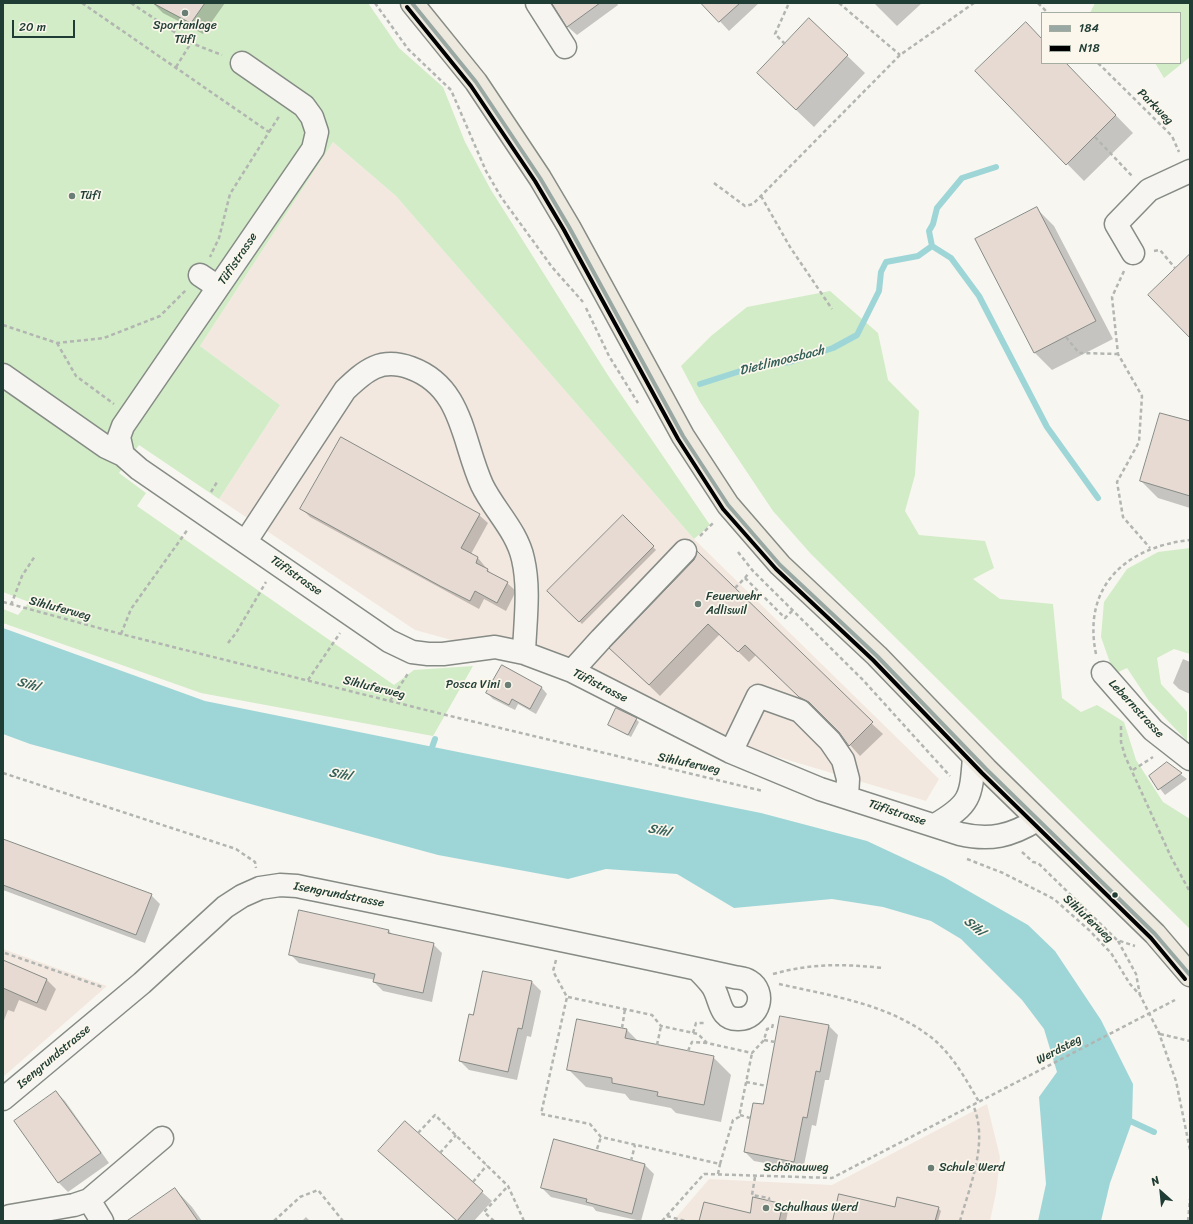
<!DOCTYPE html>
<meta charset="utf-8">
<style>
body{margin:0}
#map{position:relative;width:1193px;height:1224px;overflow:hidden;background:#f8f6f0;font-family:Sriracha,sans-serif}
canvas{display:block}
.frame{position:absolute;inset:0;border:4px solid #1f3d34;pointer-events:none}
.legend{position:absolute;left:1041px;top:12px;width:140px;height:52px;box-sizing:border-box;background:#fbf7ec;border:1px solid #a3ada2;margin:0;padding:5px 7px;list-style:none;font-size:12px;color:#1f3d34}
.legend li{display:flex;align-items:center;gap:8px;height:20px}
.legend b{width:20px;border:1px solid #a3ada2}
.north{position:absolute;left:1141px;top:1172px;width:40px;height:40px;-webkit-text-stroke:3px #fbf7ec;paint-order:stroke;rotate:333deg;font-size:11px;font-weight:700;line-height:16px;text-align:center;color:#1f3d34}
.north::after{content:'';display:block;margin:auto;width:14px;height:18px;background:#1f3d34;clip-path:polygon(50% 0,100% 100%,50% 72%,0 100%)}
.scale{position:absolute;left:12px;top:20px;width:63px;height:18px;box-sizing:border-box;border:2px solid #1f3d34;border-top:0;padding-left:5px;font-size:12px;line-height:14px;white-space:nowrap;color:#1f3d34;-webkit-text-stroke:3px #fbf7ec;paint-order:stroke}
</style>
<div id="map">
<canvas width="1193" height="1224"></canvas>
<div class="frame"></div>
<ul class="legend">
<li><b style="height:5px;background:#9aa8a4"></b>184</li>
<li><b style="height:5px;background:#000"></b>N18</li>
</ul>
<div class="north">N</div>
<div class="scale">20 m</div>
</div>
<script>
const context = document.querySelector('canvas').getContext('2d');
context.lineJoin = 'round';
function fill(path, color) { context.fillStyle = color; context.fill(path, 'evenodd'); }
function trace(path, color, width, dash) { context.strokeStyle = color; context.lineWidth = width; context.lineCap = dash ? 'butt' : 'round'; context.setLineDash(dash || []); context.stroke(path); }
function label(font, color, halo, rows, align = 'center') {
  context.font = font + ' Sriracha,sans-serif'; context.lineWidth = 3.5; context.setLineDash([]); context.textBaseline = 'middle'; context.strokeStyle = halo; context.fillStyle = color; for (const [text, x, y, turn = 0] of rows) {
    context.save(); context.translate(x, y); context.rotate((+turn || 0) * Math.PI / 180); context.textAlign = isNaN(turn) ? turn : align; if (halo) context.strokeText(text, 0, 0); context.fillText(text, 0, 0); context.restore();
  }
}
const built = new Path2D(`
 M 333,142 L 396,196 L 694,539 L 939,779 L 926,801 L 761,752 L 554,668 L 415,630 L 219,499 L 280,405 L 200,346 Z
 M 3,949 L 107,986 L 3,1077 Z
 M 987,1104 L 1000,1157 L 996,1193 L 990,1221 L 673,1221 L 709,1179 L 832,1185 Z`);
const green = new Path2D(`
 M 3,3 L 368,3 L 399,48 L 443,87 L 465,142 L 491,190 L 609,377 L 710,525 L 694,539 L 396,196 L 333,142 L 200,346 L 280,405 L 219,499 L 139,445 L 119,473 L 146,493 L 137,506 L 394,685 L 414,670 L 473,666 L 433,736 L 201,693 L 3,623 L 3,609 L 18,615 L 29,602 L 3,592 Z
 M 1095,3 L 1190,3 L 1190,57 L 1164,78 L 1155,63 L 1180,63 L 1180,13 L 1090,13 Z
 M 830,291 L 878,333 L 888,380 L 919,411 L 915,475 L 905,511 L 919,535 L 985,541 L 994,568 L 973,579 L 1000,599 L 1053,604 L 1062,698 L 1081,712 L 1097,705 L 1124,722 L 1136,760 L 1163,802 L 1190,819 L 1190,929 L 811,554 L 773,511 L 700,402 L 681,366 L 711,336 L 747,307 Z
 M 1190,548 L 1190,654 L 1174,649 L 1157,658 L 1161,684 L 1187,712 L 1187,741 L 1149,701 L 1127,668 L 1114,674 L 1101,637 L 1104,602 L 1127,569 L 1158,552 Z`);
const water = new Path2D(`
 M 3,628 L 205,701 L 761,813 L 867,841 L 944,877 L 1028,925 L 1055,951 L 1101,1020 L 1133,1084 L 1132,1122 L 1110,1183 L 1101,1221 L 1038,1221 L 1046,1184 L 1039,1097 L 1057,1072 L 1044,1029 L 1022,1000 L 961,939 L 931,921 L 883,907 L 832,899 L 734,908 L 677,874 L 606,869 L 568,879 L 438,855 L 30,744 L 3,734 Z`);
const shadow = new Path2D(`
 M 153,3 L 225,3 L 203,34 L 163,13 Z
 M 553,3 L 617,3 L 618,5 L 577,35 L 568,27 Z
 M 703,3 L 759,3 L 729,31 Z
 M 874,3 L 922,3 L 897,26 Z
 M 809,19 L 865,73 L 814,127 L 776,91 Z
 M 1042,39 L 1042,63 L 1065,63 L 1133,133 L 1084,181 L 976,71 Z
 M 1037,209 L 1054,226 L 1113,339 L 1052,370 L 1035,353 L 976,240 Z
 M 1190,422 L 1190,508 L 1158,498 L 1141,481 Z
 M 302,509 L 479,515 L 488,523 L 471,554 L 478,558 L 492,575 L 507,583 L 516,591 L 506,611 L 484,599 L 479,609 L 310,517 Z
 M 623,516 L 656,550 L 582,624 L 549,591 Z
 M 695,560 L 883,734 L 860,756 L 821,713 L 811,708 L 756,655 L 749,662 L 720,634 L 660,696 L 622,659 Z
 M 1183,659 L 1190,662 L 1190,694 L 1179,689 L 1173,683 Z
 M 542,688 L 547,694 L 536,714 L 518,704 L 515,710 L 493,699 L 487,693 Z
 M 636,719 L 639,722 L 631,737 L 609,725 Z
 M 1167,764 L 1187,779 L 1165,795 L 1150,776 Z
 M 3,840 L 151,895 L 160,904 L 145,943 L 3,890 Z
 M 389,931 L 393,935 L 433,944 L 442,953 L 432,1002 L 383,991 L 374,982 L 375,980 L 299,963 L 290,954 Z
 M 5,961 L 47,980 L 56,989 L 46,1011 L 19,1000 L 14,1012 L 8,1010 L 3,1023 L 3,966 Z
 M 484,972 L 532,982 L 541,991 L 531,1037 L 527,1036 L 517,1080 L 469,1070 L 460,1061 L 474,1016 Z
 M 829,1026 L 838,1035 L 829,1080 L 825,1080 L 816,1126 L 812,1125 L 803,1170 L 754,1161 L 745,1152 L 764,1106 Z
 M 627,1030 L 639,1042 L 713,1057 L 731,1075 L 721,1122 L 676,1113 L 671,1108 L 630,1100 L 625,1094 L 586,1087 L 568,1069 Z
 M 56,1092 L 65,1101 L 109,1163 L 68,1192 L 59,1183 L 16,1121 Z
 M 405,1123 L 492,1201 L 474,1221 L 457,1221 L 388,1160 Z
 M 645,1165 L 654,1174 L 641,1221 L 596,1211 L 593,1207 L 551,1197 L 542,1188 Z
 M 175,1189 L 192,1207 L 202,1221 L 143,1221 Z
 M 782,1205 L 788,1211 L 786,1221 L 701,1221 L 750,1214 Z
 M 938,1208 L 941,1211 L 938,1221 L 834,1221 L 895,1209 Z
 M 306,1217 L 310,1221 L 302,1221 Z`);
const stream = new Path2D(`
 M 932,246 L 951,258 L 979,296 L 1047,427 L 1098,498
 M 700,384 L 756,366 L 790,362 L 833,348 L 857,335 L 879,291 L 881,272 L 886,262 L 918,256 L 932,246 L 929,231 L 933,224 L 937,208 L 962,178 L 996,167
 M 430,753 L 435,739
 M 1126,1119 L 1154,1132`);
const building = new Path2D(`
 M 153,3 L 205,3 L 191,23 Z
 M 552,3 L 600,3 L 567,27 Z
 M 701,3 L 740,3 L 719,22 Z
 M 809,18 L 848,55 L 796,110 L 757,73 Z
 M 1026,22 L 1042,39 L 1042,63 L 1066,63 L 1116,115 L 1066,165 L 975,71 Z
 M 1037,207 L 1096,321 L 1034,353 L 975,239 Z
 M 1190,254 L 1190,338 L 1148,295 Z
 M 1160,413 L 1190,421 L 1190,496 L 1140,481 Z
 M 341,437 L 480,514 L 461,548 L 478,557 L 476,563 L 488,569 L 487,571 L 508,582 L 497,603 L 475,591 L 470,601 L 440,586 L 300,509 Z
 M 623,515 L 654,546 L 579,622 L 547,591 Z
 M 697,551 L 873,722 L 849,746 L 839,732 L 809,702 L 799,697 L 745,645 L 738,652 L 708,624 L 649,685 L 609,648 L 694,560 Z
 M 502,665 L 542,687 L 530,709 L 512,699 L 509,705 L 486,693 Z
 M 616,708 L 637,718 L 628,735 L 608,725 Z
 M 1167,762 L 1182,773 L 1158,790 L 1149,776 Z
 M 3,839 L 152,894 L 136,935 L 3,885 Z
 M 299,910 L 389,930 L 388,933 L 434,943 L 423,993 L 373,982 L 375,974 L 289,955 Z
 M 3,960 L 47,979 L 37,1003 L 3,988 Z
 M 483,971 L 532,981 L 522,1029 L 518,1028 L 508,1072 L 459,1061 L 469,1014 L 473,1015 Z
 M 780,1016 L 829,1025 L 820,1072 L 816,1071 L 807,1118 L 803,1117 L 794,1162 L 744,1152 L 753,1103 L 763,1104 Z
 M 577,1019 L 627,1029 L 625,1038 L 714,1056 L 704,1105 L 657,1096 L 658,1092 L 612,1083 L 612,1078 L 567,1070 Z
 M 56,1091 L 101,1153 L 58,1183 L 14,1121 Z
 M 405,1121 L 483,1191 L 457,1221 L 378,1151 Z
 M 554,1139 L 645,1164 L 632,1214 L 586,1202 L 587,1199 L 541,1188 Z
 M 175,1188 L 198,1221 L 127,1221 Z
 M 839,1194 L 895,1207 L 897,1197 L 939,1207 L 935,1221 L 833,1221 Z
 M 753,1197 L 783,1204 L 779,1221 L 699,1221 L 704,1202 L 750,1213 Z`);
const path = new Path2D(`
 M 82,3 L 269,132 L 230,194 L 219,238 L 210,257
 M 131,3 L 191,43 L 222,55
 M 375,3 L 408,49 L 451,90 L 486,171 L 501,197 L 552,267 L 583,302
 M 839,3 L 900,55
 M 1038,3 L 1048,13
 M 785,44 L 775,34 L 789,3
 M 1098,63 L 1172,136 L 1179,152
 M 176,67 L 191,43
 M 269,132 L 280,115
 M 1095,137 L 1133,177
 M 714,183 L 745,206 L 753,204 L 900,55 L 974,3
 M 761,196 L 790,247 L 832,309
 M 1154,251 L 1160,250 L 1175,268
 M 1124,271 L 1112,297 L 1118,354 L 1142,396 L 1139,442 L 1117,482 L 1123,517 L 1150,548
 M 586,308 L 609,356 L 638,403
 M 3,325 L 57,343 L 104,338 L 160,316 L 186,290
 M 1066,337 L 1079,353 L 1118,354
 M 57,343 L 76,376 L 114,404
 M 211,492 L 217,482
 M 700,536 L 714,522
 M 738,552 L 753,571 L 863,680 L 950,776
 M 745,578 L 748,574
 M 735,588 L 745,578 L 785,618 L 792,611
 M 3,602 L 121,634 L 446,715 L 763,791
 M 11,605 L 22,576 L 35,556
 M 121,634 L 131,609 L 188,529
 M 228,643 L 236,633 L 266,582
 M 1096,654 C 1082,586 1126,547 1190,540
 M 308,680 L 340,633
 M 390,701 L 409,672
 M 1121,726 L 1121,742 L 1125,756 L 1171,857 L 1190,892
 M 1133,770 L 1153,757
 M 3,773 L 236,849 L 255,862 L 256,868
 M 1022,852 L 1033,862 L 1038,863 L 1117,940 L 1135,946
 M 967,859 L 1003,873 L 1054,899 L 1089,930 L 1111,953 L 1130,984 L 1140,995 L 1159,1033 L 1176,1081 L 1190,1150
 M 1118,941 L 1136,974 L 1140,995
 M 5,953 L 102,987
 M 556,960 L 553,971 L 567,997 L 541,1114 L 590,1124 L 601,1137 L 720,1164 L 733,1120 L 739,1117 L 752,1053
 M 773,974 C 812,963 844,964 883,968
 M 779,984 C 832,996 889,1004 932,1038 C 952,1054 967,1081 979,1102
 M 568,997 L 652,1015 L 661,1026 L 698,1034 L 707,1043 L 752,1053 L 764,1040 L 767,1029 L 772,1028 L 773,1024
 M 622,1028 L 625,1009
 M 693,1033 L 696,1023 L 705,1023
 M 1160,1034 L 1190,1041
 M 764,1040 L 775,1042
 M 657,1045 L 661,1026
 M 688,1051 L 692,1042 L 706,1043
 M 746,1082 L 767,1086
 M 740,1115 L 750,1118
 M 418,1133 L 435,1115 L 508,1186 L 524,1221
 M 597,1149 L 601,1137
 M 440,1153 L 456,1135
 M 631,1161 L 635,1145
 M 718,1174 L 720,1164
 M 755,1177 L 752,1195 L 769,1198 L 769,1201
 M 473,1182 L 487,1165
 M 667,1216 L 685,1221
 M 274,1221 L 300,1197 L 318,1190 L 343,1221
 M 494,1221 L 484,1212 L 508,1186
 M 662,1221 L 704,1174 L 832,1178 L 1175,1000
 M 960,1221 C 970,1185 989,1142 973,1105
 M 1188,1221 L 1190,1199`);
const minor = new Path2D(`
 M 537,3 L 565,47
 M 242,63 L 304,106 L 312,117 L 317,132 L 313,149 L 123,426 L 119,437 L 123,455 L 139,469 L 389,641 L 412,652 L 428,654 L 443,654 L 495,647 L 524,653 L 572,671 L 731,752 L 820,789 L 960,834 C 990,841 1011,836 1037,820
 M 1133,253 L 1116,224 L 1149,190 L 1190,171
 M 200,275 L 218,287
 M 3,375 L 106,447 L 123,455
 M 246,541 L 345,390 C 366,370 381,357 411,368 C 463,387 462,441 482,485 C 494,510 517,531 523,559 C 530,589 525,622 524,653
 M 572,671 L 601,639 L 685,551
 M 1103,673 L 1153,730 L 1190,759
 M 731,752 L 758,696 L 800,711 L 830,741 L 843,760 L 848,779 L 847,797
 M 935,825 C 971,804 971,797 974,757
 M 3,1099 L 142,983 L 225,907 L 242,896 L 260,888 L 280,885 L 297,886 C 443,916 589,945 734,977 C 739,978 745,978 749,981 C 767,992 759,1019 739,1019 C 719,1020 721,1000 713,987 C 709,981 703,975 697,969
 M 89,1200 L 102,1221
 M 3,1219 L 10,1216 L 74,1205 L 89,1200 L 162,1138`);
const major = new Path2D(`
 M 412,3 L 476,82 L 540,178 L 569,227 L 683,436 L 728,505 L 780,565 L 877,656 L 986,769 L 1155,934 L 1190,975`);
const bus1 = new Path2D(`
 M 412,3 L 476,82 L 540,178 L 569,227 L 683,436 L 728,505 L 780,565 L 877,656 L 986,769 L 1155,934 L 1190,975`);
const bus2 = new Path2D(`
 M 407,7 L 471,86 L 535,181 L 564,230 L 678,439 L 723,509 L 776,569 L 873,660 L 982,773 L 1151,938 L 1185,979`);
const markers = [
 [185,13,4,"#6b7e76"],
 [72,196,4,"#6b7e76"],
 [698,604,4,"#6b7e76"],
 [508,685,4,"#6b7e76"],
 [1115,895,3.5,"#1f3d34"],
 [931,1168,4,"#6b7e76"],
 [766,1208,4,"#6b7e76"]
];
const poiNames = [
 ["Sportanlage",185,26,"center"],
 ["Tüfi",185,40,"center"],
 ["Tüfi",80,196],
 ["Feuerwehr",706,597],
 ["Adliswil",706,611],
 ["Posca Vini",500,685,"right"],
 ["Schule Werd",939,1168],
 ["Schulhaus Werd",774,1208]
];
const streetNames = [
 ["Parkweg",1155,107,45],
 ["Tüfistrasse",238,259,-56],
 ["Tüfistrasse",296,576,35],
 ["Sihluferweg",60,609,15],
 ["Tüfistrasse",600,686,27],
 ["Sihluferweg",374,688,14],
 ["Lebernstrasse",1136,709,47],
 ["Sihluferweg",689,764,12],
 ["Tüfistrasse",897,813,18],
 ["Isengrundstrasse",339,895,11],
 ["Sihluferweg",1088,919,43],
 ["Werdsteg",1059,1050,-28],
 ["Isengrundstrasse",54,1057,-40],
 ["Schönauweg",796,1168]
];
const waterNames = [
 ["Dietlimoosbach",782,361,-14],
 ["Sihl",28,685,16],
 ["Sihl",340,775,11],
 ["Sihl",659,831,11],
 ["Sihl",974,927,41]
];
fill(built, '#f3e8df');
fill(green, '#d1ecc6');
fill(water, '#9ed6d8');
fill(shadow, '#0003');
trace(stream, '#9ed6d8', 6);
fill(building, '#e6dad3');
trace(building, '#868b86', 1);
trace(minor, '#868b86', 25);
trace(major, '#868b86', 25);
trace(path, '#b2b5b1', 2.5, [4, 3]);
trace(minor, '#f6f5f1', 22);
trace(major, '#eee9de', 22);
trace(bus1, '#9aa8a4', 4);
trace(bus2, '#000', 4);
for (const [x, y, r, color] of markers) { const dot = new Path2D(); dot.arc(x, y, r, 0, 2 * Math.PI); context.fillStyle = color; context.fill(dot); trace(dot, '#fbf7ec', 1.5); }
label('12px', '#1f3d34', '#fbf7ec', poiNames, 'left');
label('12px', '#1f3d34', '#fbf7ec', streetNames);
label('italic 13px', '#35605a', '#fbf7ec', waterNames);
</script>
